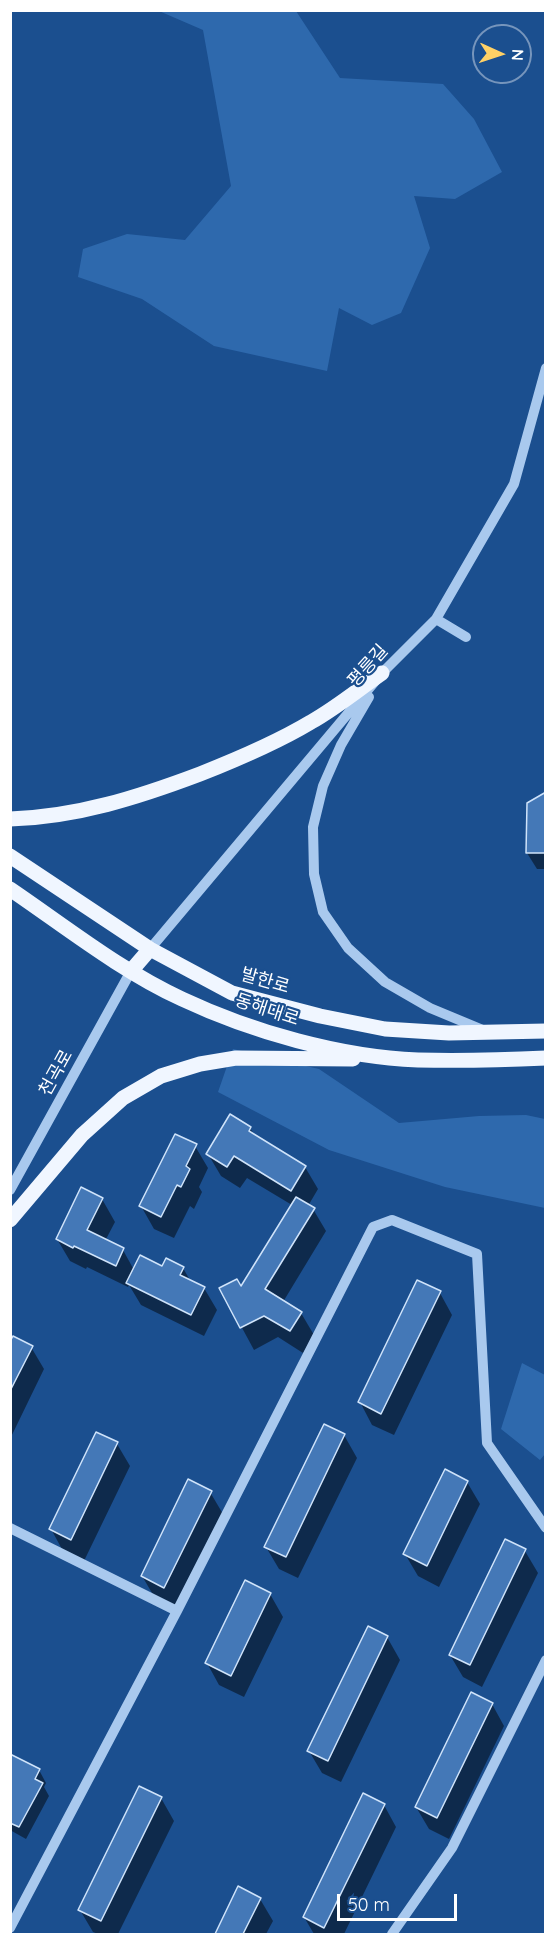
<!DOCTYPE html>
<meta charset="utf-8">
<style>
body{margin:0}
#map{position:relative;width:556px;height:1945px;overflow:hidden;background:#1b4f8f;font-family:Quicksand,sans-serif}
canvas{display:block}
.frame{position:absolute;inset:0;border:12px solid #fff;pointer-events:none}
.north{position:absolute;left:472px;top:24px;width:60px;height:60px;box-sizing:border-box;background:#1b4f8f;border:2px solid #7695bc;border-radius:50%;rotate:93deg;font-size:16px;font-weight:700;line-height:24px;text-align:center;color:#fff}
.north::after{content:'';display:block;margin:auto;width:21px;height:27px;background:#ffd166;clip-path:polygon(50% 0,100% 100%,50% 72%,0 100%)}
.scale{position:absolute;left:337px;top:1894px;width:120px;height:27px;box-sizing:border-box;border:3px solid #fff;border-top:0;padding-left:8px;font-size:18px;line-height:21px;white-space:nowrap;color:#fff;-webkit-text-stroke:4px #1b4f8f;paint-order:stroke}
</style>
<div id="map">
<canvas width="556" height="1945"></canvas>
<div class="frame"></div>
<div class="north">N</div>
<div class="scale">50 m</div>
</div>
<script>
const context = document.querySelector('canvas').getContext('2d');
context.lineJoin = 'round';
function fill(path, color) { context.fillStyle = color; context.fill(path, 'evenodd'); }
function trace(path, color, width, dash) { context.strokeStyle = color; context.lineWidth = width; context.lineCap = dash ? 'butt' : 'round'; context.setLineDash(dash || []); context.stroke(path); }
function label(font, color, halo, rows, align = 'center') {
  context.font = font + ' Quicksand,"Noto Sans KR",sans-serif'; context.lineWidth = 4.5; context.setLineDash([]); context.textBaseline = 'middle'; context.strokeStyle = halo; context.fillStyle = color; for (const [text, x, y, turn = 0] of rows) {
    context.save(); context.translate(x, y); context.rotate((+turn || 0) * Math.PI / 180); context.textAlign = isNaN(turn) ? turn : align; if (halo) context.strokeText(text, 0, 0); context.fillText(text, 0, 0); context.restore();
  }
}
const green = new Path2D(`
 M 159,11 L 296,11 L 340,78 L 443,84 L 474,119 L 502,172 L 455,199 L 414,196 L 430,248 L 401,313 L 372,325 L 339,308 L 327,371 L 214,346 L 142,299 L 78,277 L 83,249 L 127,234 L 185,240 L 231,186 L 203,30 Z
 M 233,1049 L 319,1069 L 399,1123 L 479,1116 L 526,1115 L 545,1119 L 545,1208 L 445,1187 L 329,1150 L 218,1092 Z
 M 522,1363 L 545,1375 L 545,1454 L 540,1460 L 501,1429 Z`);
const shadow = new Path2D(`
 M 546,794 L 546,869 L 537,869 L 527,853 Z
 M 250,1128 L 255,1136 L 305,1167 L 318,1189 L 308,1206 L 313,1209 L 326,1231 L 283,1302 L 301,1313 L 314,1335 L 303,1353 L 278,1337 L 254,1350 L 221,1289 L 242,1289 L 292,1205 L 247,1178 L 240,1188 L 221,1176 L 208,1154 Z
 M 195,1146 L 208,1168 L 199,1187 L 202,1192 L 194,1209 L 190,1206 L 174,1238 L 154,1229 L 141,1206 Z
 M 102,1199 L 115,1222 L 105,1241 L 123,1250 L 134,1270 L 183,1268 L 191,1282 L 204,1288 L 217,1310 L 204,1336 L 141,1305 L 129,1285 L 128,1287 L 87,1267 L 86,1269 L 70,1261 L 57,1239 Z
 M 440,1293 L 452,1315 L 394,1435 L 372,1425 L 360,1402 Z
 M 10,1344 L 31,1347 L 44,1369 L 10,1439 Z
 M 325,1426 L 344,1435 L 357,1458 L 298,1578 L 279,1569 L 266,1547 Z
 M 117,1444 L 130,1466 L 84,1561 L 63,1551 L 51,1529 Z
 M 467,1482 L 480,1504 L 439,1587 L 418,1576 L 405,1554 Z
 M 210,1492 L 223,1514 L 177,1609 L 155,1598 L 142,1576 Z
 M 525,1551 L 538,1573 L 482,1687 L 463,1677 L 450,1655 Z
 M 270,1594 L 283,1617 L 244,1697 L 219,1685 L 207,1663 Z
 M 387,1637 L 400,1660 L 341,1782 L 322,1773 L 309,1751 Z
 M 492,1704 L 504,1726 L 449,1839 L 429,1829 L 416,1807 Z
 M 10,1755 L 39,1770 L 46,1783 L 44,1787 L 49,1796 L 26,1839 L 10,1830 Z
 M 161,1798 L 174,1821 L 118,1934 L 98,1934 L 93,1932 L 80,1910 Z
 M 384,1805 L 396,1827 L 344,1934 L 314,1934 L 304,1917 Z
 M 239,1888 L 260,1899 L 273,1921 L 266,1934 L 217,1934 Z`);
const building = new Path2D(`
 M 546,792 L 546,853 L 526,853 L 527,803 Z
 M 230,1114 L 251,1127 L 249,1131 L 306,1166 L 291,1191 L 234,1156 L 227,1167 L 206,1154 Z
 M 175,1134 L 197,1144 L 186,1166 L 190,1169 L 181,1187 L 177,1185 L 161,1217 L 139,1206 Z
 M 81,1187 L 103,1198 L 87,1230 L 124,1248 L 116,1266 L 74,1246 L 73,1248 L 56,1239 Z
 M 296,1197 L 315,1208 L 265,1289 L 302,1312 L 290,1331 L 264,1316 L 240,1328 L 219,1288 L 237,1279 L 241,1286 Z
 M 140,1255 L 162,1266 L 166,1258 L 184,1267 L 180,1275 L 205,1287 L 191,1315 L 126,1283 Z
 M 417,1280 L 441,1291 L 381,1414 L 358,1402 Z
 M 13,1336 L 33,1346 L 10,1391 L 10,1341 Z
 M 324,1424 L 345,1434 L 286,1557 L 264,1547 Z
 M 96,1432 L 118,1442 L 71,1540 L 49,1529 Z
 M 445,1469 L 468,1481 L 427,1566 L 403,1554 Z
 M 188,1479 L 212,1491 L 164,1588 L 141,1576 Z
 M 505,1539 L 526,1549 L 470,1665 L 449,1655 Z
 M 245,1580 L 271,1593 L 231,1676 L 205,1663 Z
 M 368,1626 L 388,1636 L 328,1761 L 307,1751 Z
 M 471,1692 L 493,1703 L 437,1818 L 415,1807 Z
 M 10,1754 L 40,1769 L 35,1779 L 43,1783 L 19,1827 L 10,1823 Z
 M 139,1786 L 162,1797 L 101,1921 L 78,1910 Z
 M 363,1793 L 385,1804 L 324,1928 L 303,1917 Z
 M 238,1886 L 261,1898 L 243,1934 L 215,1934 Z`);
const minor = new Path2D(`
 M 436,619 L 466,637
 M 369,697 L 341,745 L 323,786 L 313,827 L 314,874 L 323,912 L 348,948 L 385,982 L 430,1008 L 483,1030
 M 150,949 L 382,673 L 436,619 L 514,484 L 546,368
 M 10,1190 L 131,971
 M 10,1528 L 177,1611
 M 10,1928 L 177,1611 L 373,1227 L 392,1220 L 477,1254 L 487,1443 L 546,1528
 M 392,1934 L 452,1848 L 546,1660`);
const major = new Path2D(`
 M 10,819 C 77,817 139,797 200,774 C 238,759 276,743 311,722 C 336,708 359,689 382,673
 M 10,856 L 150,949 L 232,993 L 320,1016 L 385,1029 L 449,1033 L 546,1031
 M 10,889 C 66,927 121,971 182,999 C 252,1032 341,1057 418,1060 C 461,1061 503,1060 546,1058
 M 131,971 L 150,949
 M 10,1220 L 82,1135 L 123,1098 L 161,1076 L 200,1064 L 236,1058 L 353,1059`);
const streetNames = [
 ["평릉길",368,666,-48],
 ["발한로",265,981,16],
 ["동해대로",267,1010,18],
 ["천곡로",56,1073,-61]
];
fill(green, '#2e69ad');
fill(shadow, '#0007');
fill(building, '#4478b7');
trace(building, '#cfe3fa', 1.5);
trace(minor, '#a9c9ee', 10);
trace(major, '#f0f6ff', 15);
label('18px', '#fff', '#1b4f8f', streetNames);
</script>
